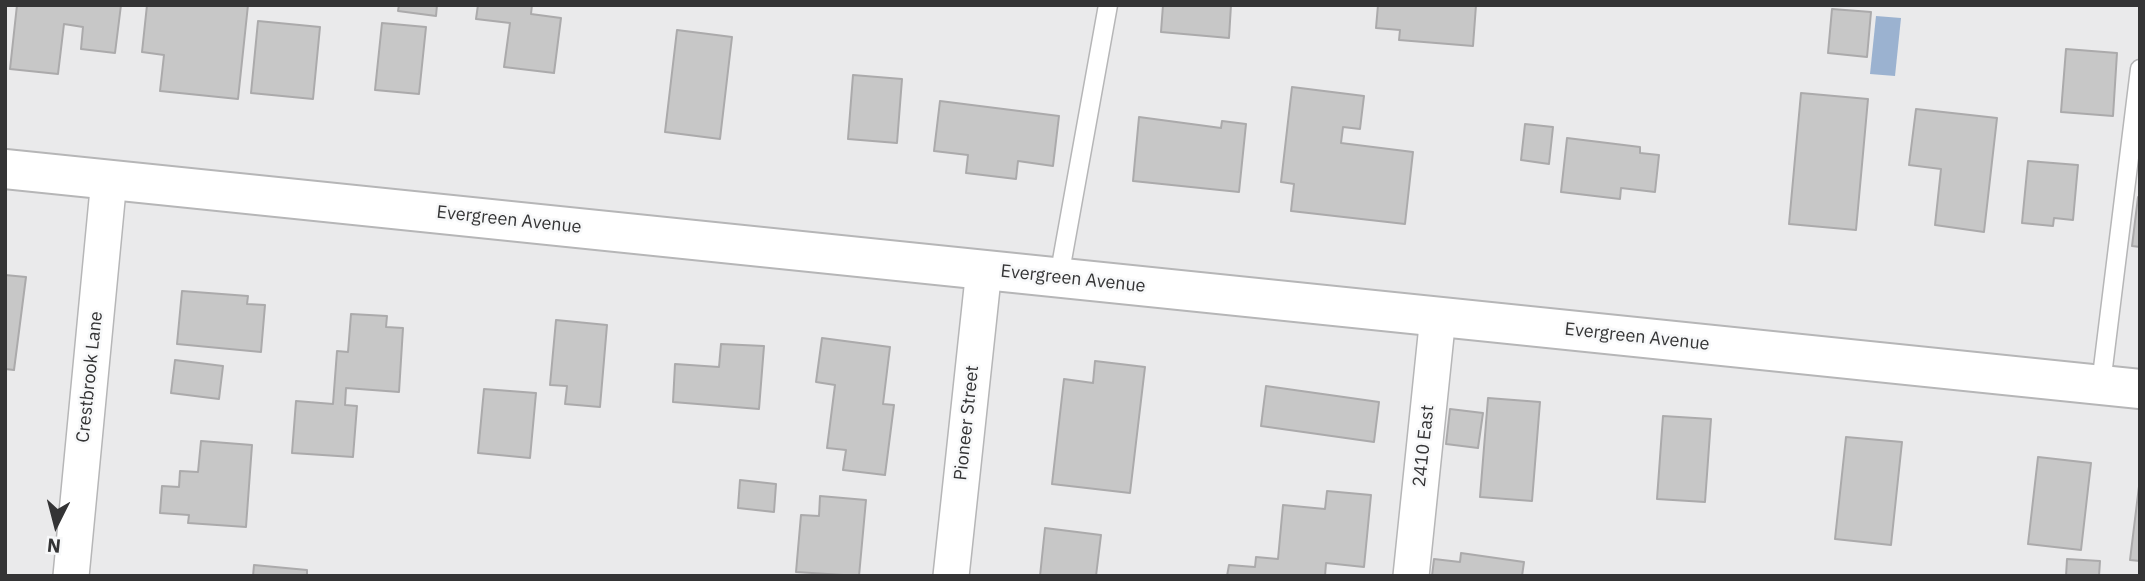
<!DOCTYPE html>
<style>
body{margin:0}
#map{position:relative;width:2145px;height:581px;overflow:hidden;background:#eaeaeb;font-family:"IBM Plex Sans",sans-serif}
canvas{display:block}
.frame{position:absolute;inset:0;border:7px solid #343435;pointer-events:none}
.north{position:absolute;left:21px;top:490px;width:70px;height:70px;-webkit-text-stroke:5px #f7f8f9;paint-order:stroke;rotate:186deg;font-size:19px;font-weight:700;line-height:28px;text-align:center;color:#343435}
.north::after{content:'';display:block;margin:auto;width:24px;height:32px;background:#343435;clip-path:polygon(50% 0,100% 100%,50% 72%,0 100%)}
</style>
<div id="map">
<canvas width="2145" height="581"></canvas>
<div class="frame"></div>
<div class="north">N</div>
</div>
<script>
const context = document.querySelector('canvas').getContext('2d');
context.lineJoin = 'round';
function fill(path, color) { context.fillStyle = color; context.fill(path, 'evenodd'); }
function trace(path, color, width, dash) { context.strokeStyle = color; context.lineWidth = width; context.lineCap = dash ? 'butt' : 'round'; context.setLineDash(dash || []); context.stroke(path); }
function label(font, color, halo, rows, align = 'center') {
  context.font = font + ' "IBM Plex Sans",sans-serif'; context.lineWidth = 5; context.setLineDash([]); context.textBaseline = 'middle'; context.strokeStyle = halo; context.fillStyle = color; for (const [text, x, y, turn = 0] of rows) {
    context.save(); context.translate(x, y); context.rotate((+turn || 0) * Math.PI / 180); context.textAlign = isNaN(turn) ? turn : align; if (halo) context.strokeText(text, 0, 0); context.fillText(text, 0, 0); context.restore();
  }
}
const water = new Path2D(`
 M 1876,16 L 1901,18 L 1895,76 L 1870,74 Z`);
const building = new Path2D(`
 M 17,5 L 121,5 L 115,53 L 81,49 L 83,27 L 64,24 L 58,74 L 10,69 Z
 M 147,5 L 248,5 L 238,99 L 160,91 L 164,55 L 142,52 Z
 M 399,5 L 437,5 L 436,16 L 398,11 Z
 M 478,5 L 532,5 L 531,14 L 561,18 L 554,73 L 504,67 L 510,23 L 476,19 Z
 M 1163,5 L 1231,5 L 1229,38 L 1161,32 Z
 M 1378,5 L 1476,5 L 1473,46 L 1399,40 L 1400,30 L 1376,28 Z
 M 1832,9 L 1871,12 L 1867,57 L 1828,53 Z
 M 258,21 L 320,27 L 313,99 L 251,93 Z
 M 382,23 L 426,27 L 419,94 L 375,90 Z
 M 677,30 L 732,37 L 720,139 L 665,132 Z
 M 2066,49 L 2117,53 L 2113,116 L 2061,112 Z
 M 853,75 L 902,79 L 897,143 L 848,139 Z
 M 1292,87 L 1364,96 L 1360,129 L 1343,127 L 1341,143 L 1413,152 L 1405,224 L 1291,211 L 1294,184 L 1281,182 Z
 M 1801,93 L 1868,99 L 1856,230 L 1789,224 Z
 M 940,101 L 1059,116 L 1053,166 L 1018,161 L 1016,179 L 966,173 L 968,155 L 934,151 Z
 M 1916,109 L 1997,118 L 1984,232 L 1935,225 L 1941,169 L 1909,165 Z
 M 1139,117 L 1221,128 L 1222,121 L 1246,124 L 1239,192 L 1133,181 Z
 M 1525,124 L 1553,127 L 1549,164 L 1521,160 Z
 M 1567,138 L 1640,147 L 1640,153 L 1659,155 L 1655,192 L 1621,188 L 1620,199 L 1561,192 Z
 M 2028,161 L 2078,165 L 2073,220 L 2054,218 L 2053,226 L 2022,223 Z
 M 2138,197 L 2140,197 L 2140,247 L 2132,246 Z
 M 5,275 L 26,277 L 14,370 L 5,369 Z
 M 182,291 L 248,296 L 247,304 L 265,305 L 261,352 L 177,344 Z
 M 351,314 L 387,316 L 386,327 L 403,328 L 399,392 L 346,388 L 345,405 L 357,406 L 353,457 L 292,453 L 296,401 L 333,404 L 337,351 L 348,352 Z
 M 556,320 L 607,325 L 600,407 L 565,404 L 567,386 L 550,385 Z
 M 822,338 L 890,347 L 883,404 L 894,405 L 885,475 L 843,470 L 846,450 L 827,448 L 835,385 L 816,382 Z
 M 721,344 L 764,346 L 759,409 L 673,402 L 675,364 L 719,367 Z
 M 175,360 L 223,366 L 219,399 L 171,393 Z
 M 1095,361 L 1145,367 L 1130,493 L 1052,484 L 1064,379 L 1093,383 Z
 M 1266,386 L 1379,402 L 1374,442 L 1261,426 Z
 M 484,389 L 536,393 L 530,458 L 478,453 Z
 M 1488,398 L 1540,402 L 1532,501 L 1480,497 Z
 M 1450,409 L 1483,413 L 1478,448 L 1446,444 Z
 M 1663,416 L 1711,419 L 1705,502 L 1657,499 Z
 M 1846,437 L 1902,442 L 1891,545 L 1835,539 Z
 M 201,441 L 252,445 L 246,527 L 188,523 L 189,515 L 160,513 L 162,486 L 179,487 L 180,471 L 198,472 Z
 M 2038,457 L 2091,463 L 2081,550 L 2028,544 Z
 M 2140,478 L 2140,561 L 2130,560 Z
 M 740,480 L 776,484 L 774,512 L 738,508 Z
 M 1327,491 L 1371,495 L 1364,567 L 1326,563 L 1325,576 L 1227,576 L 1229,565 L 1255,567 L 1256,557 L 1278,559 L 1283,505 L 1325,509 Z
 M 820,496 L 866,500 L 859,576 L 796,572 L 801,515 L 819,516 Z
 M 1045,528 L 1101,535 L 1096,576 L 1040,576 Z
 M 1461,553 L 1524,562 L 1522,576 L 1432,576 L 1434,559 L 1460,562 Z
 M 2067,559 L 2100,561 L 2099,576 L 2066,576 Z
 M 254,565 L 307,570 L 307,576 L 253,576 Z`);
const lane = new Path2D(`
 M 1059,277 L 1108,5
 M 2101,384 L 2140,69`);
const street = new Path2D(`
 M 71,576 L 109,179
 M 951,576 L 984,269
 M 1411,576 L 1438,316`);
const secondary = new Path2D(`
 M 5,169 L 2140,389`);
const streetNames = [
 ["Evergreen Avenue",509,220,6],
 ["Evergreen Avenue",1073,279,6],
 ["Evergreen Avenue",1637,337,6],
 ["Crestbrook Lane",90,377,-84],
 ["Pioneer Street",967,423,-84],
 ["2410 East",1424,446,-84]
];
fill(water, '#9bb2d0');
fill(building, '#c7c7c7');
trace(building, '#abaaab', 2);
trace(lane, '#b6b6b7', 21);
trace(street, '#b6b6b7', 38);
trace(secondary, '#b6b6b7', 42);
trace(lane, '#fff', 18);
trace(street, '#fff', 35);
trace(secondary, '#fff', 38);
label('18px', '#343435', '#f7f8f9', streetNames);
</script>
